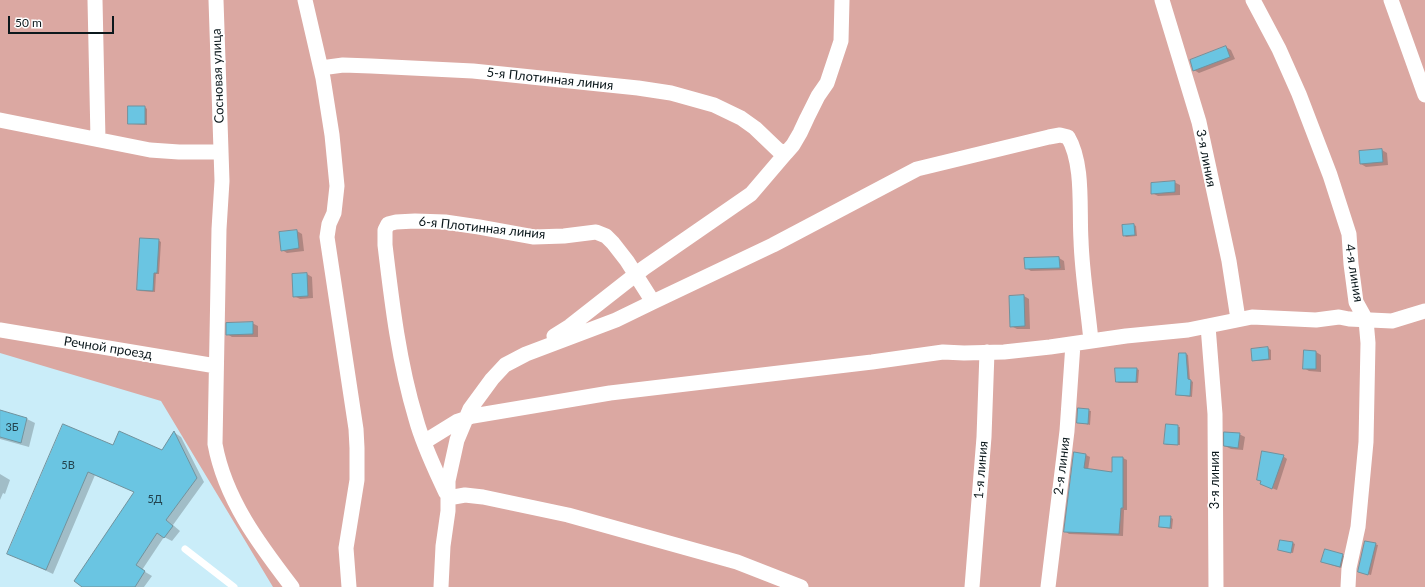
<!DOCTYPE html>
<meta charset="utf-8">
<style>
body{margin:0}
#map{position:relative;width:1425px;height:587px;overflow:hidden;background:#caedf9;font-family:Lato,sans-serif}
canvas{display:block}
.scale{position:absolute;left:8px;top:16px;width:106px;height:18px;box-sizing:border-box;border:2px solid #0b181c;border-top:0;padding-left:5px;font-size:12px;line-height:14px;white-space:nowrap;color:#0b181c;-webkit-text-stroke:3px #fff;paint-order:stroke}
</style>
<div id="map">
<canvas width="1425" height="587"></canvas>
<div class="scale">50 m</div>
</div>
<script>
const context = document.querySelector('canvas').getContext('2d');
context.lineJoin = 'round';
function fill(path, color) { context.fillStyle = color; context.fill(path, 'evenodd'); }
function trace(path, color, width, dash) { context.strokeStyle = color; context.lineWidth = width; context.lineCap = dash ? 'butt' : 'round'; context.setLineDash(dash || []); context.stroke(path); }
function label(font, color, halo, rows, align = 'center') {
  context.font = font + ' Lato,sans-serif'; context.lineWidth = 3.5; context.setLineDash([]); context.textBaseline = 'middle'; context.strokeStyle = halo; context.fillStyle = color; for (const [text, x, y, turn = 0] of rows) {
    context.save(); context.translate(x, y); context.rotate((+turn || 0) * Math.PI / 180); context.textAlign = isNaN(turn) ? turn : align; if (halo) context.strokeText(text, 0, 0); context.fillText(text, 0, 0); context.restore();
  }
}
const green = new Path2D(`
 M 0,0 L 1425,0 L 1425,587 L 273,587 L 161,401 L 0,353 Z`);
const shadow = new Path2D(`
 M 1226,47 L 1231,50 L 1235,59 L 1199,73 L 1194,70 Z
 M 145,107 L 147,109 L 147,125 L 132,124 L 129,123 Z
 M 1382,150 L 1387,153 L 1388,165 L 1366,167 L 1361,164 L 1360,152 Z
 M 1174,182 L 1180,185 L 1180,195 L 1158,196 L 1152,193 Z
 M 1123,225 L 1134,225 L 1136,226 L 1137,236 L 1126,237 L 1124,235 Z
 M 297,231 L 302,234 L 304,251 L 287,253 L 282,250 Z
 M 158,240 L 161,242 L 159,274 L 156,274 L 155,292 L 140,291 L 138,290 Z
 M 1059,258 L 1064,261 L 1065,270 L 1031,271 L 1026,268 L 1025,259 Z
 M 307,274 L 312,277 L 313,298 L 300,299 L 294,296 Z
 M 1024,296 L 1029,299 L 1030,329 L 1017,329 L 1011,326 Z
 M 252,323 L 258,326 L 258,337 L 232,337 L 227,334 Z
 M 1268,348 L 1271,350 L 1271,360 L 1256,361 L 1253,360 L 1252,350 Z
 M 1305,351 L 1316,352 L 1321,355 L 1321,372 L 1309,371 L 1304,368 Z
 M 1186,354 L 1188,355 L 1190,380 L 1193,382 L 1192,397 L 1177,395 Z
 M 1137,369 L 1139,370 L 1138,383 L 1119,383 L 1117,382 Z
 M 1079,409 L 1091,411 L 1090,425 L 1078,422 Z
 M 0,411 L 27,419 L 35,423 L 29,447 L 0,439 Z
 M 63,425 L 114,446 L 162,451 L 175,433 L 181,437 L 204,482 L 173,525 L 180,531 L 172,541 L 164,537 L 142,570 L 152,576 L 144,587 L 84,587 L 135,492 L 95,475 L 53,574 L 14,556 Z
 M 1167,425 L 1180,427 L 1180,445 L 1167,445 L 1165,444 Z
 M 1239,434 L 1245,437 L 1243,450 L 1231,449 L 1225,446 Z
 M 1075,453 L 1086,455 L 1090,457 L 1088,470 L 1113,473 L 1113,458 L 1123,458 L 1127,460 L 1127,510 L 1124,510 L 1123,536 L 1069,534 L 1065,531 Z
 M 1283,456 L 1287,459 L 1277,490 L 1261,484 L 1262,482 L 1258,479 Z
 M 0,474 L 10,480 L 5,494 L 3,493 L 0,500 Z
 M 1170,517 L 1173,519 L 1172,529 L 1160,527 Z
 M 1366,542 L 1378,545 L 1371,575 L 1360,572 Z
 M 1293,543 L 1295,544 L 1293,553 L 1279,550 Z
 M 1342,555 L 1348,558 L 1345,569 L 1328,564 L 1322,561 Z`);
const building = new Path2D(`
 M 1226,46 L 1230,57 L 1193,71 L 1190,60 Z
 M 128,106 L 145,106 L 145,124 L 128,124 Z
 M 1382,149 L 1383,162 L 1360,164 L 1359,151 Z
 M 1175,181 L 1175,192 L 1151,194 L 1151,183 Z
 M 1134,224 L 1135,235 L 1123,236 L 1122,225 Z
 M 297,230 L 299,248 L 281,251 L 279,232 Z
 M 140,238 L 159,239 L 157,273 L 154,273 L 153,291 L 137,290 Z
 M 1059,257 L 1060,268 L 1025,269 L 1024,258 Z
 M 307,273 L 308,296 L 293,297 L 292,274 Z
 M 1024,295 L 1025,326 L 1010,327 L 1009,296 Z
 M 253,322 L 253,334 L 226,335 L 226,323 Z
 M 1268,347 L 1269,359 L 1252,361 L 1251,349 Z
 M 1304,350 L 1316,351 L 1316,369 L 1303,369 Z
 M 1179,353 L 1186,353 L 1188,379 L 1191,380 L 1190,396 L 1176,395 Z
 M 1115,368 L 1137,368 L 1136,382 L 1116,382 Z
 M 1078,408 L 1089,409 L 1088,424 L 1077,423 Z
 M 0,410 L 27,418 L 21,443 L 0,437 Z
 M 63,424 L 113,445 L 119,431 L 162,450 L 174,431 L 197,478 L 166,520 L 173,526 L 164,538 L 157,533 L 136,565 L 145,571 L 135,587 L 82,587 L 74,581 L 134,492 L 88,472 L 46,570 L 7,554 Z
 M 1166,424 L 1178,425 L 1178,445 L 1164,444 Z
 M 1224,432 L 1240,433 L 1238,448 L 1224,446 Z
 M 1262,451 L 1284,455 L 1272,489 L 1260,484 L 1261,481 L 1257,480 Z
 M 1074,452 L 1086,454 L 1084,468 L 1112,472 L 1112,457 L 1123,457 L 1123,508 L 1121,508 L 1119,534 L 1064,532 Z
 M 1160,516 L 1171,516 L 1170,528 L 1159,527 Z
 M 1280,540 L 1293,542 L 1291,553 L 1278,550 Z
 M 1365,541 L 1376,543 L 1368,575 L 1358,572 Z
 M 1325,549 L 1343,554 L 1340,567 L 1321,562 Z`);
const lane = new Path2D(`
 M 185,549 L 234,587`);
const street = new Path2D(`
 M 95,0 L 98,139
 M 216,0 L 222,181 L 219,229 L 215,444 C 225,499 259,544 292,587
 M 305,0 L 323,78 L 332,135 L 337,186 L 334,213 L 329,224 L 327,237 L 356,429 L 357,448 L 357,480 L 346,548 L 349,587
 M 1162,0 L 1199,122 L 1229,261 L 1238,319
 M 1253,0 L 1279,49 L 1299,94 L 1330,175 L 1349,234 L 1351,264 L 1356,302 L 1366,320 L 1368,343 L 1366,442 L 1358,527 L 1349,568 L 1348,587
 M 1391,0 L 1425,95
 M 321,68 L 343,65 L 371,66 L 473,71 L 638,88 L 671,93 L 714,105 L 741,118 L 755,128 L 778,150 L 786,153 L 793,145 L 800,133 L 807,118 L 818,96 L 827,83 L 841,41 L 842,0
 M 0,120 L 150,150 L 179,152 L 221,152
 M 1208,326 L 1215,414 L 1216,587
 M 0,330 L 216,366
 M 554,336 L 570,326 L 644,268 L 751,194 L 786,153
 M 424,442 L 458,421 L 473,416 L 610,393 L 872,362 L 943,352 L 964,353 L 1004,352 L 1050,347 L 1126,336 L 1188,330 L 1252,317 L 1316,320 L 1339,317 L 1349,319 L 1392,321 L 1425,311
 M 446,493 C 435,469 423,445 416,419 C 399,363 392,304 385,245 L 385,230 L 388,224 L 396,222 L 415,221 L 445,222 L 479,227 L 534,237 L 564,236 L 596,232 L 606,236 L 613,243 L 627,261 L 653,302
 M 448,498 L 465,495 L 483,497 L 568,515 L 737,562 L 801,587
 M 441,587 L 443,546 L 448,511 L 448,481 L 457,440 L 470,409 L 492,379 L 505,365 L 526,354 L 616,320 L 653,302 L 773,245 L 917,169 L 1049,137 L 1060,135 L 1068,137 C 1084,164 1079,210 1081,240 C 1082,274 1088,308 1091,341
 M 972,587 L 984,437 L 987,352
 M 1048,587 L 1067,431 L 1073,344`);
const numberNames = [
 ["3Б",12,427],
 ["5В",68,465],
 ["5Д",155,499]
];
const streetNames = [
 ["Сосновая улица",218,76,-92],
 ["5-я Плотинная линия",550,79,6],
 ["3-я линия",1206,158,79],
 ["6-я Плотинная линия",482,228,6],
 ["4-я линия",1354,273,81],
 ["Речной проезд",108,348,9],
 ["2-я линия",1062,466,-83],
 ["1-я линия",981,470,-85],
 ["3-я линия",1215,480,-90]
];
fill(green, '#dba8a2');
fill(shadow, '#0003');
fill(building, '#6ac5e2');
trace(building, '#71929d', 1);
trace(lane, '#fff', 7);
trace(street, '#fff', 15);
label('11px', '#23434e', null, numberNames);
label('13px', '#0b181c', '#fff', streetNames);
</script>
